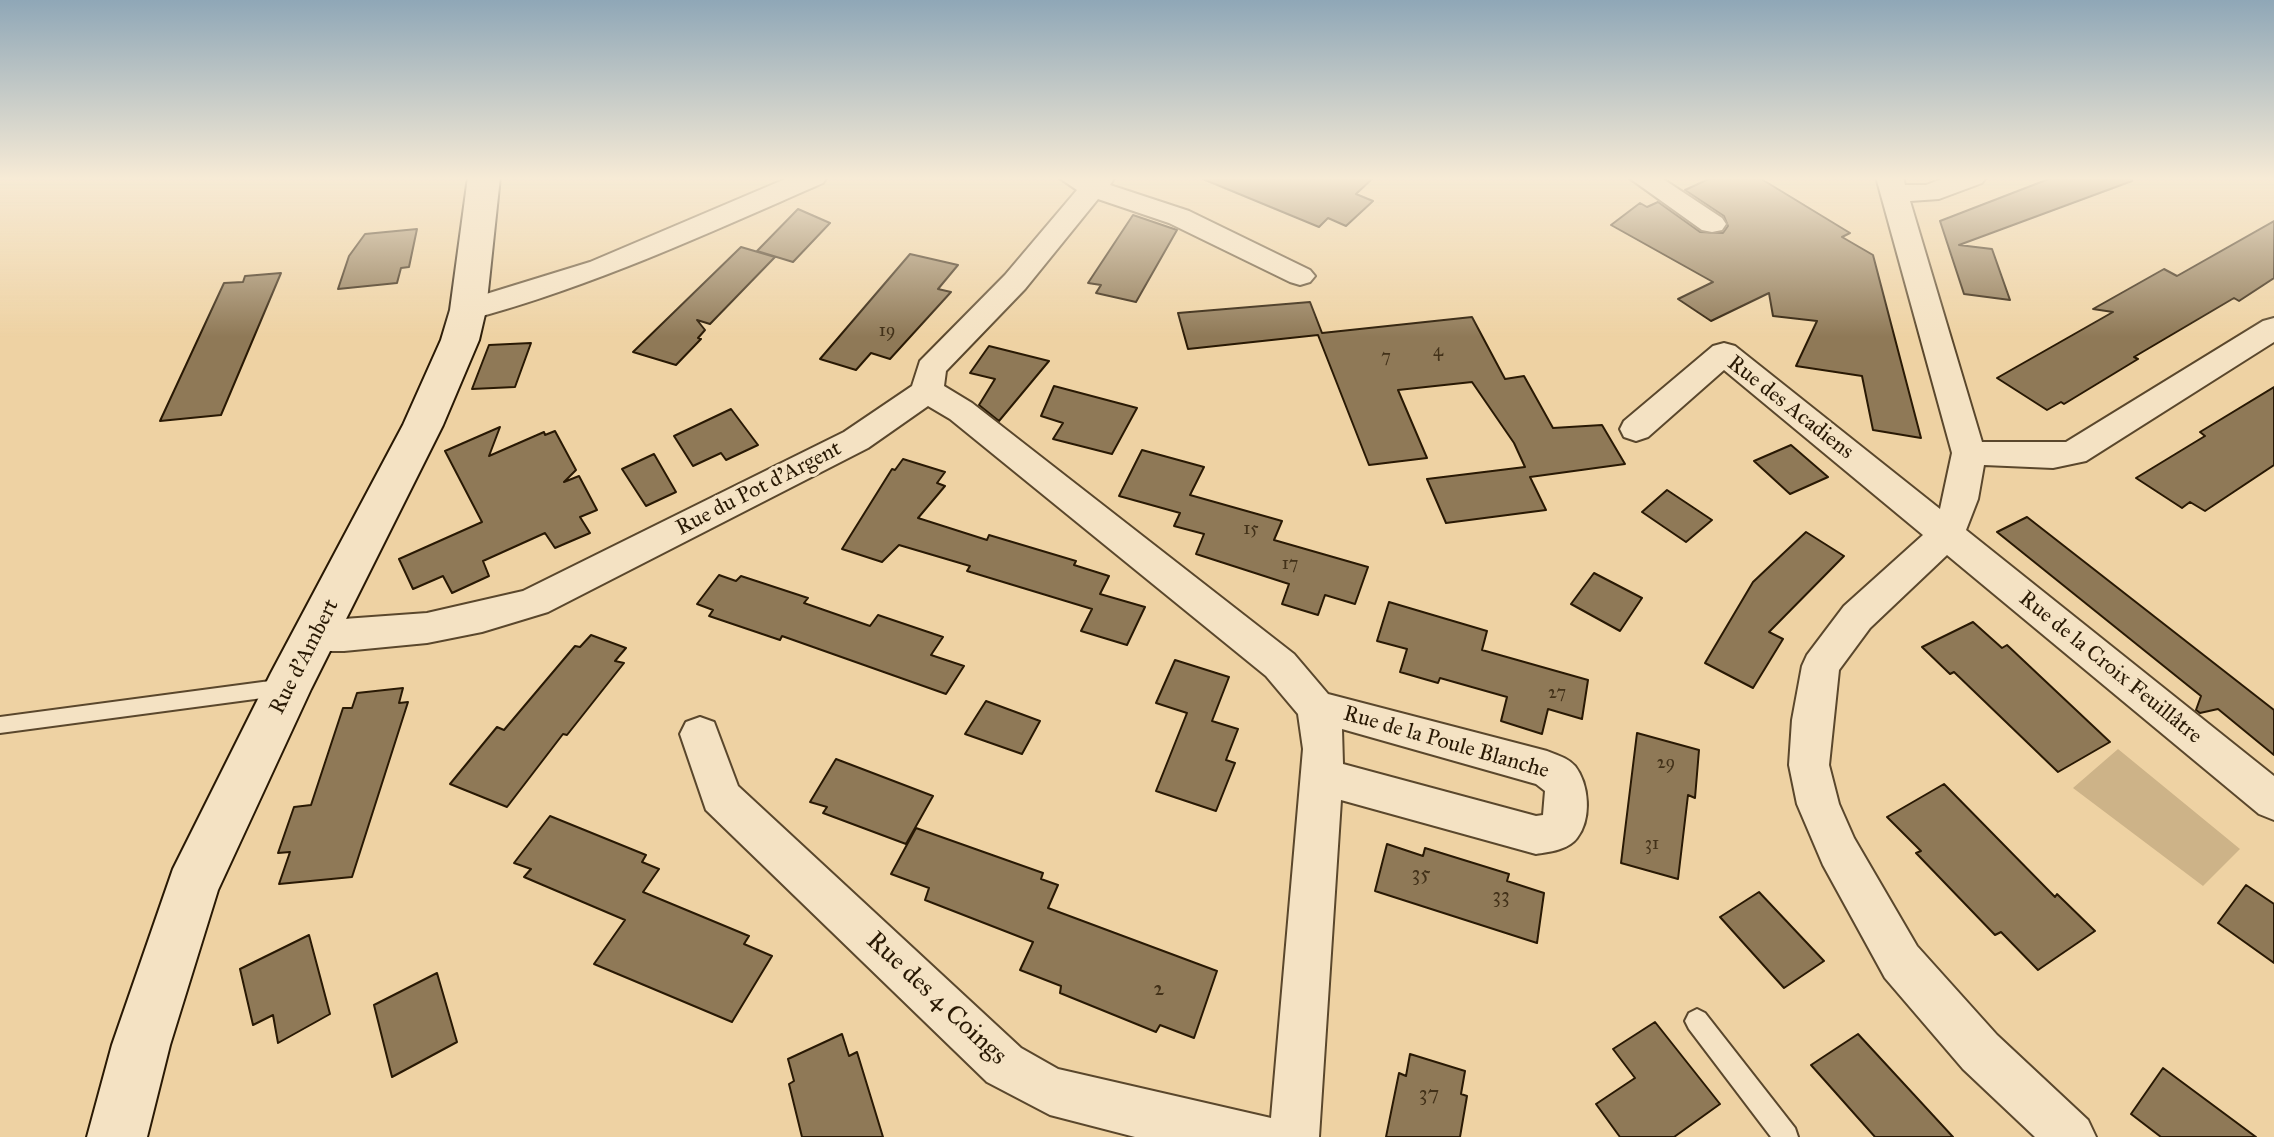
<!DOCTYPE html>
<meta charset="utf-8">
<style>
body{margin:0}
canvas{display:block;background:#eed2a3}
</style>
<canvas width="2274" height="1137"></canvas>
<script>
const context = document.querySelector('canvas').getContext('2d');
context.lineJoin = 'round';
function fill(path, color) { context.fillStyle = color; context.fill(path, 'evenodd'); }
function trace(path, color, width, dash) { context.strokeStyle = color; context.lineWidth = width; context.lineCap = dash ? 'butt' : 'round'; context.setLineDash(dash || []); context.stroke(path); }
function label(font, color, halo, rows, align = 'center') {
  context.font = font + ' "IM FELL Great Primer",serif'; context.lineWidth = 7; context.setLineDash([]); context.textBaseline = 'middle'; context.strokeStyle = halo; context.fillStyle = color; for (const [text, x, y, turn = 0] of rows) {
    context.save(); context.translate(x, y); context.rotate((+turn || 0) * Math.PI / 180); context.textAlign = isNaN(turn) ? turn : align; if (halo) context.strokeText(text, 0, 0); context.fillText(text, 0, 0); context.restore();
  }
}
const green = new Path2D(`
 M 2118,749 L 2240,849 L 2203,886 L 2073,788 Z`);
const building = new Path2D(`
 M 1198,177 L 1374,177 L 1356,194 L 1373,201 L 1346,226 L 1328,218 L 1319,227 Z
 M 1713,177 L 1758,177 L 1850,233 L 1842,237 L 1873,255 L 1921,438 L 1873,430 L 1862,376 L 1796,366 L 1817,321 L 1773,316 L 1769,293 L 1711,321 L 1678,299 L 1713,282 L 1611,225 L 1640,203 L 1647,207 L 1658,202 L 1700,232 L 1723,233 L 1728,226 L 1724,216 L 1685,190 Z
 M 2054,177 L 2131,177 L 2132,181 L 1959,245 L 1992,249 L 2010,300 L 1964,294 L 1940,221 Z
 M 798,209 L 830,223 L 793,262 L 757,251 Z
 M 1133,215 L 1177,230 L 1136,302 L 1096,293 L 1101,285 L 1088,283 Z
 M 2274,221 L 2274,278 L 2239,301 L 2234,298 L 2134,357 L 2138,359 L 2064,404 L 2061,402 L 2047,410 L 1997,378 L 2113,312 L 2093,309 L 2164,269 L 2177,276 Z
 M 417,229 L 409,267 L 401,268 L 397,283 L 338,289 L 349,256 L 365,234 Z
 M 741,247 L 775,257 L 710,324 L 697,320 L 705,330 L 698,338 L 701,339 L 676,365 L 633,352 Z
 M 910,254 L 958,265 L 938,289 L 951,292 L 890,359 L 871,353 L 856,370 L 820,359 Z
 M 281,273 L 221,415 L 160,421 L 224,283 L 243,282 L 245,276 Z
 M 1310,302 L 1322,333 L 1472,317 L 1505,379 L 1524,376 L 1553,428 L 1602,425 L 1625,464 L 1530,477 L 1546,510 L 1446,523 L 1427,479 L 1525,467 L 1514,443 L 1472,382 L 1398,390 L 1427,458 L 1369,465 L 1318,335 L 1188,349 L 1178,313 Z
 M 531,343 L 515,387 L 472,389 L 489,345 Z
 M 989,346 L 1049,361 L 999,421 L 979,405 L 995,379 L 970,373 Z
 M 1054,386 L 1137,408 L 1112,454 L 1053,439 L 1063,423 L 1041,416 Z
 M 2274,387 L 2274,465 L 2205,511 L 2190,502 L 2182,508 L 2136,478 L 2205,436 L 2200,432 Z
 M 731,409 L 758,445 L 726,460 L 721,453 L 693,466 L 674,436 Z
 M 500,427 L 489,456 L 544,432 L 545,435 L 555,431 L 576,470 L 564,482 L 579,476 L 597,510 L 580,517 L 590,533 L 555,548 L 545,533 L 483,561 L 489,576 L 452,593 L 443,576 L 413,589 L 399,559 L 482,522 L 445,451 Z
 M 1791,445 L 1828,477 L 1790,494 L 1754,461 Z
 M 1142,450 L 1204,467 L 1190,495 L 1282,521 L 1274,540 L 1368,567 L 1355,604 L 1325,595 L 1318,615 L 1282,604 L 1289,584 L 1196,554 L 1204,534 L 1174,526 L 1180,513 L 1119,496 Z
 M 654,454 L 676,492 L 646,506 L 622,469 Z
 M 903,459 L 945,472 L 937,483 L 945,486 L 918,518 L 987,540 L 989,535 L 1076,561 L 1074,565 L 1109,576 L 1100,594 L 1145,607 L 1127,645 L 1081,631 L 1092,609 L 967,571 L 970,566 L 899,545 L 882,562 L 842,549 L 892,469 L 895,470 Z
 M 1667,490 L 1712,520 L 1686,542 L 1642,512 Z
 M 2027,517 L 2274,710 L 2274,755 L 2218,709 L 2200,713 L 2196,710 L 2201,696 L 1997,532 Z
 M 1806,532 L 1844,556 L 1769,632 L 1783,639 L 1753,688 L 1705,663 L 1753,582 Z
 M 1594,573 L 1642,598 L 1620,631 L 1571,604 Z
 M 719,575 L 736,581 L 741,576 L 808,598 L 804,603 L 870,626 L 878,615 L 943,637 L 931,655 L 964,666 L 946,694 L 782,636 L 780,640 L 709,616 L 713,610 L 697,604 Z
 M 1389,602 L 1487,631 L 1482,650 L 1588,680 L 1582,719 L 1548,709 L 1542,734 L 1501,721 L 1507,697 L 1440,678 L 1438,683 L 1400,672 L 1407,649 L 1377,641 Z
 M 1973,622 L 2002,648 L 2007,645 L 2110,742 L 2058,772 L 1954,672 L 1950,674 L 1922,647 Z
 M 591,635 L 626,648 L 615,661 L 624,663 L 567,735 L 563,734 L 507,807 L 450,784 L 497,727 L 504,730 L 575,646 L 580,647 Z
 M 1175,660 L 1229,677 L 1212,721 L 1238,729 L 1226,760 L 1235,763 L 1216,811 L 1156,791 L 1187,713 L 1156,703 Z
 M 403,688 L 399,703 L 408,702 L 352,877 L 279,884 L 290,852 L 278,853 L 294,807 L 311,805 L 343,708 L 352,708 L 357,693 Z
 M 986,701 L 1040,721 L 1022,754 L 965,734 Z
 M 1637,733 L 1699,750 L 1695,798 L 1688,795 L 1678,879 L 1621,863 Z
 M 836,759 L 933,796 L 906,844 L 823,813 L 827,807 L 810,802 Z
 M 1944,784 L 2055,897 L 2057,894 L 2095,931 L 2038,970 L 2001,932 L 1995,935 L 1916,853 L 1921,851 L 1887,817 Z
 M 550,816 L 646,855 L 642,862 L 659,869 L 643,892 L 749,936 L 744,944 L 772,956 L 732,1022 L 594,964 L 625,920 L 524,877 L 531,869 L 514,863 Z
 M 916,828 L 1043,873 L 1041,879 L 1058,885 L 1048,908 L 1217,971 L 1194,1038 L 1160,1025 L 1156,1032 L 1060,993 L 1061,986 L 1020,970 L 1033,942 L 925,900 L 929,888 L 891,874 Z
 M 1387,844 L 1423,856 L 1425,848 L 1509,874 L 1507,881 L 1544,893 L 1537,943 L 1375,891 Z
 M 2246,885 L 2274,904 L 2274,963 L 2218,923 Z
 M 1759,892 L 1824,961 L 1784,988 L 1720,917 Z
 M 309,935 L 330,1014 L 278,1043 L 273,1015 L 253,1025 L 240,969 Z
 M 437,973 L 457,1042 L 392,1077 L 374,1005 Z
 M 1655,1022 L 1720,1104 L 1674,1137 L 1620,1137 L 1596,1104 L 1635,1078 L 1613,1049 Z
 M 842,1034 L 849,1056 L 857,1052 L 883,1137 L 802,1137 L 789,1084 L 794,1081 L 788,1059 Z
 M 1858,1034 L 1953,1137 L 1875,1137 L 1811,1065 Z
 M 1410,1054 L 1465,1071 L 1461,1094 L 1467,1096 L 1460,1137 L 1386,1137 L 1399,1073 L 1406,1076 Z
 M 2163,1068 L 2256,1137 L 2161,1137 L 2131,1114 Z`);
const lane = new Path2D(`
 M 285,679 L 292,681 L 295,687 L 292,693 L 285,695 L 0,733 L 0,717 Z
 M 1697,1009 L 1705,1013 L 1795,1128 L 1798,1137 L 1771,1137 L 1689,1029 L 1685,1021 L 1689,1013 Z`);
const street = new Path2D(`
 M 790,177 L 827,177 L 823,183 C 706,234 592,287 468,320 L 457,317 L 453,310 L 457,303 L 590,262 Z
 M 1058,177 L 1115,177 L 1110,185 L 1189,211 L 1310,270 L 1315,276 L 1310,282 L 1300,285 L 1290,282 L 1169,223 L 1098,199 L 1025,289 L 946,371 L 944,386 L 972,403 L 1294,654 L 1328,694 L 1547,751 C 1557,755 1568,758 1575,766 C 1589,784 1592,819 1577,838 C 1568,850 1549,852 1536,854 L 1341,800 L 1319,1137 L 1135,1137 L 1050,1115 L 987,1082 L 706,810 L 680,734 L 686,722 L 700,717 L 714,722 L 738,786 L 1021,1048 L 1058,1069 L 1271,1118 L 1303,749 L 1298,714 L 1266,676 L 950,419 L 928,406 L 868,448 L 548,612 L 482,632 L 427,643 L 344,651 L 316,651 L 303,647 L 297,636 L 303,625 L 316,621 L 427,613 L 523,591 L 844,432 L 912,386 L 920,361 L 1005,275 L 1077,190 ZM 1342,729 L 1536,784 L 1545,791 L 1543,815 L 1536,816 L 1343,764 Z
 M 1628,177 L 1660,177 L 1722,218 L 1726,224 L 1722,230 L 1712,232 L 1702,230 Z
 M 1876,177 L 1903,177 L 1905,185 L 1926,185 L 1947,177 L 1986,177 L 1982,183 L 1939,199 L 1910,201 L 1982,442 L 2066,442 L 2263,321 L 2274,318 L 2274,342 L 2086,461 L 2053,468 L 1984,465 L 1978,499 L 1966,530 L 2274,776 L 2274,820 L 2259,814 L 1947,555 L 1870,628 L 1839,670 L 1829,765 L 1839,804 L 1854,838 L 1917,946 L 1997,1035 L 2088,1120 L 2096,1137 L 2035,1137 L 1963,1069 L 1885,978 L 1823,865 L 1797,804 L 1789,765 L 1792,720 L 1802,666 L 1807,655 L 1844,606 L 1923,535 L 1724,370 L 1648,437 L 1636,441 L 1624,437 L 1620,429 L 1624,421 L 1713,346 L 1724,343 L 1735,346 L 1940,509 L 1952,453 Z`);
const secondary = new Path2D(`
 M 468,177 L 500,177 L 486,310 L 479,340 L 443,425 L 311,689 L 218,890 L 170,1045 L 147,1137 L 87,1137 L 112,1045 L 173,869 L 271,673 L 403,425 L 441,340 L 450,310 Z`);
const numberNames = [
 ["19",887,332],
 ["4",1438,352],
 ["7",1386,358],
 ["15",1251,530],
 ["17",1290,565],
 ["27",1557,694],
 ["29",1666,764],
 ["31",1652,845]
];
const streetNames = [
 ["Rue des Acadiens",1790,408,38],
 ["Rue du Pot d'Argent",759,489,-27],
 ["Rue d'Ambert",305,657,-63],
 ["Rue de la Croix Feuillâtre",2110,668,39],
 ["Rue de la Poule Blanche",1446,743,16]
];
const nearNumbernames = [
 ["35",1421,875],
 ["33",1501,897],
 ["2",1159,990],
 ["37",1429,1095]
];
const nearStreetnames = [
 ["Rue des 4 Coings",936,999,43]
];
fill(green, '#cdb388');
fill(building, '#8f7957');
trace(building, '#291904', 2);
trace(lane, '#5a472c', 4);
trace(street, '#5a472c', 4);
trace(secondary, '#291904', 4);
fill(lane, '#f4e2c3');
fill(street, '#f4e2c3');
fill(secondary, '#f4e2c3');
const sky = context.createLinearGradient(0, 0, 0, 337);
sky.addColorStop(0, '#8fa7b7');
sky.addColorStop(0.53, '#f7ebd6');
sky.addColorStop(1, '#f7ebd600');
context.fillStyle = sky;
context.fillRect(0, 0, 2274, 337);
label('18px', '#423119', null, numberNames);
label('22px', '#291904', '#f4e2c3', streetNames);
label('22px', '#423119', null, nearNumbernames);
label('26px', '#291904', '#f4e2c3', nearStreetnames);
</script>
